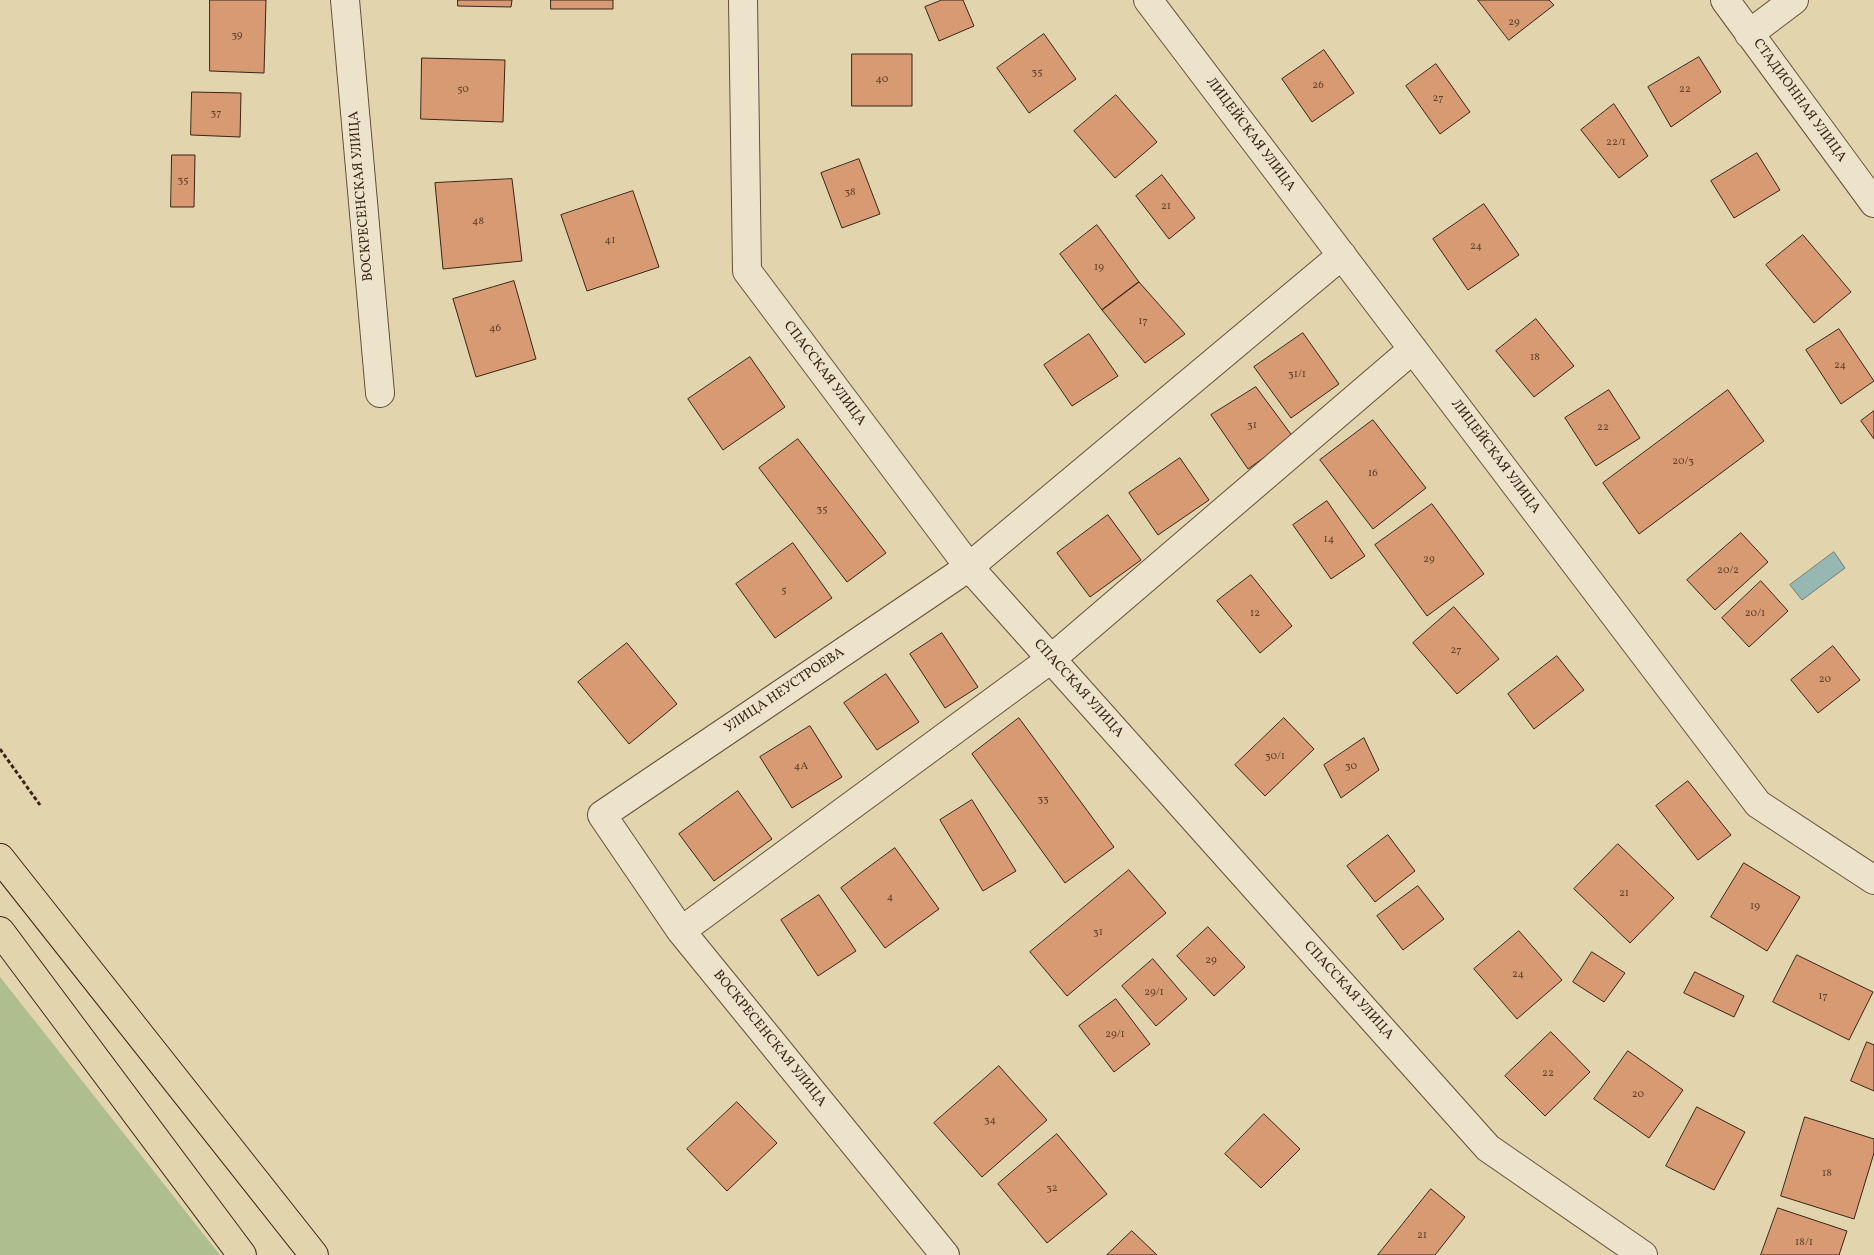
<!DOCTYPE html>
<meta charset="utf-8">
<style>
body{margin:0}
canvas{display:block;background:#e2d4ad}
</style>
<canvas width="1874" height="1255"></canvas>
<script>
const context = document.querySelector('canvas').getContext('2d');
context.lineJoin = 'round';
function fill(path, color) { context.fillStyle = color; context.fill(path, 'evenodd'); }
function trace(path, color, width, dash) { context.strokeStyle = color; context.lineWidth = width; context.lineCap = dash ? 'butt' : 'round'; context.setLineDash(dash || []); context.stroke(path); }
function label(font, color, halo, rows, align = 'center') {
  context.font = font + ' Vollkorn,serif'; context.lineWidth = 4; context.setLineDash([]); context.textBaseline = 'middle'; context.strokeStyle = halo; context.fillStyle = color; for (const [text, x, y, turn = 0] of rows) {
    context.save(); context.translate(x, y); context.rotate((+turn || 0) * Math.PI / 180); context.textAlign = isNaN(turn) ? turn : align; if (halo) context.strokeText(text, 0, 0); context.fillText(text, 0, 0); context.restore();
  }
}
const green = new Path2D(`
 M 0,977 L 220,1255 L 0,1255 Z`);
const water = new Path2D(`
 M 1834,552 L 1845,568 L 1802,600 L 1790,585 Z`);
const building = new Path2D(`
 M 210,0 L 266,0 L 264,73 L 210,71 Z
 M 458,0 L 512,0 L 511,7 L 458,6 Z
 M 551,0 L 613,0 L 613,9 L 551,9 Z
 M 942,0 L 963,0 L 974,26 L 939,41 L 925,7 Z
 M 1478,0 L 1549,0 L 1554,5 L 1509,40 Z
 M 1044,34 L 1076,79 L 1029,113 L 997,68 Z
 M 1324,50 L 1354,93 L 1312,122 L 1282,79 Z
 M 852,54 L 912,54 L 912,106 L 852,106 Z
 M 1699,57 L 1721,92 L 1671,127 L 1648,87 Z
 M 422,58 L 505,60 L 503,122 L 421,119 Z
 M 1436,64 L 1470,112 L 1440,134 L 1406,86 Z
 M 192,92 L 241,93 L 240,137 L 191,135 Z
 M 1116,95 L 1157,142 L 1115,178 L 1074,131 Z
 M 1614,104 L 1648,156 L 1619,178 L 1581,130 Z
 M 1757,153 L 1780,190 L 1734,218 L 1711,181 Z
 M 172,155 L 195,155 L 194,207 L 171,207 Z
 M 859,159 L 880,214 L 842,228 L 821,173 Z
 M 1162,175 L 1195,218 L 1169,239 L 1136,196 Z
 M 512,179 L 522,261 L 443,269 L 435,183 Z
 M 633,191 L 659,267 L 587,291 L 561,215 Z
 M 1484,204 L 1519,255 L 1468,290 L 1433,239 Z
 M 1097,225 L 1139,282 L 1102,310 L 1060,254 Z
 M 1803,235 L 1851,292 L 1814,323 L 1766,265 Z
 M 514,281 L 536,359 L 476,377 L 453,299 Z
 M 1139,282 L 1185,334 L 1145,363 L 1102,310 Z
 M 1536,319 L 1574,366 L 1534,397 L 1496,351 Z
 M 1839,329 L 1874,381 L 1841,404 L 1806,350 Z
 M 1303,333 L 1339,384 L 1291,418 L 1254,367 Z
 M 1089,334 L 1118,376 L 1072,406 L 1044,365 Z
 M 750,357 L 785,407 L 723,450 L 688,399 Z
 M 1256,387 L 1293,437 L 1248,469 L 1211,415 Z
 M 1609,390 L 1640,438 L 1596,466 L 1565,418 Z
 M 1728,390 L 1764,441 L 1639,534 L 1603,483 Z
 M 1874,411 L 1874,439 L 1861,421 Z
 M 1373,420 L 1426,488 L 1373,529 L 1320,460 Z
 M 798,439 L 886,553 L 847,582 L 759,468 Z
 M 1180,458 L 1209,500 L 1158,535 L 1129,493 Z
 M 1327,501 L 1365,556 L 1331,579 L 1293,525 Z
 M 1432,504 L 1484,574 L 1427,616 L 1375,545 Z
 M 1108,515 L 1141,560 L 1090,597 L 1057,553 Z
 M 1741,533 L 1768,562 L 1715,610 L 1687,580 Z
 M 793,543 L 832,598 L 775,638 L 736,584 Z
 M 1251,575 L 1292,626 L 1260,653 L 1217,601 Z
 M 1761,581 L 1788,611 L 1749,647 L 1722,618 Z
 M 1454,607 L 1499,659 L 1457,694 L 1413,643 Z
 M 942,633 L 978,687 L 945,708 L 910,654 Z
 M 627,643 L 677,704 L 629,744 L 578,682 Z
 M 1833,646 L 1860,680 L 1818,713 L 1791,680 Z
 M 1557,656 L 1584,690 L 1534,729 L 1508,694 Z
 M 886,674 L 919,722 L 877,750 L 844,703 Z
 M 1019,718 L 1114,847 L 1065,883 L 972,754 Z
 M 1284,718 L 1314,749 L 1265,796 L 1235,765 Z
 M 810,726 L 842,777 L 792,808 L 760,757 Z
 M 1364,738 L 1379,770 L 1341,798 L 1324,765 Z
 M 1688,781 L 1731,835 L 1698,860 L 1656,806 Z
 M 738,791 L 772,839 L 714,881 L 679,834 Z
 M 972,800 L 1016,871 L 983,891 L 940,820 Z
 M 1388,835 L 1415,871 L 1375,902 L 1347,866 Z
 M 1618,844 L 1674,898 L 1630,943 L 1574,889 Z
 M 895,848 L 939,909 L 885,948 L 841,888 Z
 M 1744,863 L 1800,897 L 1767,951 L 1711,917 Z
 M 1129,870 L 1166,913 L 1067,996 L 1030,952 Z
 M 1418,886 L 1444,919 L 1403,950 L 1377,916 Z
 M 819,895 L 856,951 L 818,976 L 781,920 Z
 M 1208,927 L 1245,967 L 1214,996 L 1177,956 Z
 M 1519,931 L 1562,980 L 1517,1019 L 1474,969 Z
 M 1592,952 L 1625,973 L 1604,1002 L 1573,982 Z
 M 1797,955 L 1873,992 L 1849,1040 L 1773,1002 Z
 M 1153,959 L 1187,999 L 1156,1026 L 1122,986 Z
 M 1695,972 L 1744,996 L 1734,1017 L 1684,993 Z
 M 1116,999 L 1150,1044 L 1114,1072 L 1079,1026 Z
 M 1551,1032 L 1590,1072 L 1545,1116 L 1505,1076 Z
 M 1867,1042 L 1874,1045 L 1874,1091 L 1851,1081 Z
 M 1628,1051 L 1683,1090 L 1649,1138 L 1594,1099 Z
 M 999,1066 L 1047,1120 L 982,1177 L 934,1123 Z
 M 737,1102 L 777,1143 L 727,1191 L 687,1149 Z
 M 1697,1107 L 1745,1132 L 1714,1190 L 1666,1166 Z
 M 1264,1114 L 1300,1149 L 1261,1188 L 1225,1154 Z
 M 1805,1117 L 1874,1139 L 1874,1153 L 1854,1219 L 1781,1196 Z
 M 1057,1134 L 1107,1194 L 1047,1243 L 998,1184 Z
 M 1431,1189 L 1465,1217 L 1435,1255 L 1378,1255 Z
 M 1778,1208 L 1847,1231 L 1839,1255 L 1761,1255 Z
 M 1132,1231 L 1157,1255 L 1107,1255 Z`);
const path = new Path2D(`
 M 0,749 L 40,805`);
const minor = new Path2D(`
 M 345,0 L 380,393
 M 743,0 L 747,271 L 969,567 L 1488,1148 L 1643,1255
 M 1148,0 L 1758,804 L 1874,880
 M 1725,0 L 1874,203
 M 1749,34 L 1794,0
 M 681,931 L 1051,659 L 1413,349
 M 945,1255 L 681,931 L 602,815 L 969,567 L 1342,255`);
const major = new Path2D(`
 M 0,858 L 314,1255
 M 0,931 L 242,1255`);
const numberNames = [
 ["29",1514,23],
 ["39",237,36],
 ["35",1037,73],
 ["40",882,80],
 ["26",1318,86],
 ["50",463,90],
 ["22",1685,90],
 ["27",1438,99],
 ["37",216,114],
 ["22/1",1616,143],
 ["35",183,181],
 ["38",850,193],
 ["21",1166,207],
 ["48",478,222],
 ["41",610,241],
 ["24",1476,247],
 ["19",1099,268],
 ["17",1143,322],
 ["46",495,329],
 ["18",1535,358],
 ["24",1840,366],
 ["31/1",1297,375],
 ["31",1252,426],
 ["22",1603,428],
 ["20/3",1683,462],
 ["16",1373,474],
 ["35",822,510],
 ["14",1329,540],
 ["29",1429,560],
 ["20/2",1728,571],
 ["5",784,591],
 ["12",1255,614],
 ["20/1",1755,614],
 ["27",1456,651],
 ["20",1825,680],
 ["30/1",1275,757],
 ["4А",801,767],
 ["30",1351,767],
 ["33",1043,800],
 ["21",1624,894],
 ["4",890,898],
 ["19",1755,907],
 ["31",1098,933],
 ["29",1211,961],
 ["24",1518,975],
 ["29/1",1154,993],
 ["17",1823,997],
 ["29/1",1115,1035],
 ["22",1548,1074],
 ["20",1638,1095],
 ["34",990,1121],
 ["18",1827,1174],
 ["32",1052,1189],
 ["21",1422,1236],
 ["18/1",1804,1243]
];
const streetNames = [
 ["СТАДИОННАЯ УЛИЦА",1799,101,54],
 ["ЛИЦЕЙСКАЯ УЛИЦА",1250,135,53],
 ["ВОСКРЕСЕНСКАЯ УЛИЦА",362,196,-95],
 ["СПАССКАЯ УЛИЦА",824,374,53],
 ["ЛИЦЕЙСКАЯ УЛИЦА",1495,457,53],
 ["СПАССКАЯ УЛИЦА",1078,689,48],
 ["УЛИЦА НЕУСТРОЕВА",785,691,-34],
 ["СПАССКАЯ УЛИЦА",1348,991,48],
 ["ВОСКРЕСЕНСКАЯ УЛИЦА",769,1039,51]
];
fill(green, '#aebe8e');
fill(water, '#96b7b2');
trace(water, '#717d74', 1);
fill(building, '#d79a72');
trace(building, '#392518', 1);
trace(minor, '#63513d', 30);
trace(major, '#392518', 30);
trace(path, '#392518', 3, [4, 2.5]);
trace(minor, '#ece3ca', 28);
trace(major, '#e2d4ad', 28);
label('11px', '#60422e', null, numberNames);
label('14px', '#392518', '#ece3ca', streetNames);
</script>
